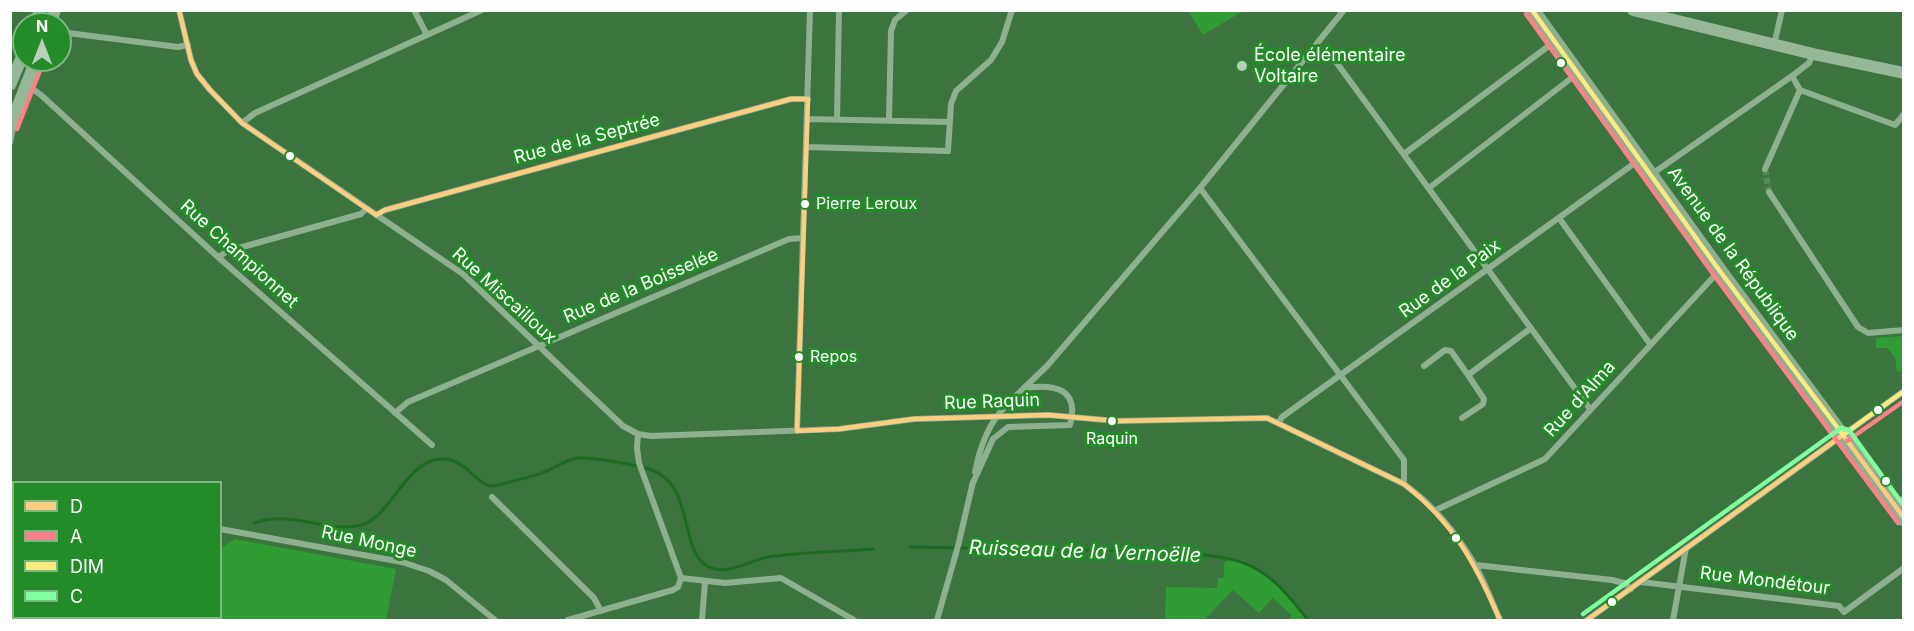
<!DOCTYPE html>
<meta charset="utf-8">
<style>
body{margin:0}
#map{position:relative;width:1914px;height:631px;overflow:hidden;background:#3b743e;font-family:Inter,sans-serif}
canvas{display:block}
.frame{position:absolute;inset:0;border:12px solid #fff;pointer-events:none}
.legend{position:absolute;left:12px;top:481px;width:210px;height:138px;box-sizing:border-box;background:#248b29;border:2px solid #7cb97f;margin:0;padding:8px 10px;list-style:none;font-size:18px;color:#fff}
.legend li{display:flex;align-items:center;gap:12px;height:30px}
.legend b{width:30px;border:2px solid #7cb97f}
.north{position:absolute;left:12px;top:12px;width:60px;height:60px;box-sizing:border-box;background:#248b29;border:2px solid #7cb97f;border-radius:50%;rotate:0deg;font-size:16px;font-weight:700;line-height:24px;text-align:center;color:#fff}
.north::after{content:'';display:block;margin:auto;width:21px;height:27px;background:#bacebb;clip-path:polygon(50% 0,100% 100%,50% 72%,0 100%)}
</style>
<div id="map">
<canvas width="1914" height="631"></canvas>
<div class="frame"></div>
<ul class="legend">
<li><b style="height:8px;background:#ffcc80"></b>D</li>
<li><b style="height:8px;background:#ff8089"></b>A</li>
<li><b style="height:8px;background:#ffea80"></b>DIM</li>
<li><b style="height:8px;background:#80ffa0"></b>C</li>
</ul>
<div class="north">N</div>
</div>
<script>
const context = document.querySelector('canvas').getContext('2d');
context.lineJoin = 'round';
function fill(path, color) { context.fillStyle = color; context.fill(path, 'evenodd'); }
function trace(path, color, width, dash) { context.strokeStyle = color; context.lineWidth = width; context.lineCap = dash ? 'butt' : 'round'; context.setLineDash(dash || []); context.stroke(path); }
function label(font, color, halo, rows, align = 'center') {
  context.font = font + ' Inter,sans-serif'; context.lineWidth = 6; context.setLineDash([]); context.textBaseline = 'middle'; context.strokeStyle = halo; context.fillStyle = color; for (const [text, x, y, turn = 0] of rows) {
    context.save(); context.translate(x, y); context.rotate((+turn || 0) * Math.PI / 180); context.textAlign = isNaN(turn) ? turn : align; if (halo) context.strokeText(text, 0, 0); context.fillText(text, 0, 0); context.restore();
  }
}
const green = new Path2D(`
 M 1188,11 L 1243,11 L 1203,35 Z
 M 1903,336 L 1903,371 L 1897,372 L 1895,357 L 1887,348 L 1876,348 L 1876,338 Z
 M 235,539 L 396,569 L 386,620 L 146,620 L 147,618 L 220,618 L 221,548 Z
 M 1230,559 C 1269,573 1283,589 1308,620 L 1288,620 L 1292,616 L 1273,598 L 1259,613 L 1233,590 L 1204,620 L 1165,620 L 1166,587 L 1217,588 L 1218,578 L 1224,578 L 1224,563 Z`);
const stream = new Path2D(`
 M 254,523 C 292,509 325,534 362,525 C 387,518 403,471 431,461 C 462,450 474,484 491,486 C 497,486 503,484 509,482 C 521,479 533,477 544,472 C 554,468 563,462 573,459 C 586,455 635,465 649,469 C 699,484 675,560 715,569 C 732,573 751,560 768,557 C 802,552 838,552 873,549
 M 910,547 L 1187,552 C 1209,556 1235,557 1255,568 C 1277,580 1293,601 1308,620
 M 10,595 L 14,592`);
const streetTunnel = new Path2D(`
 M 1765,169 L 1769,192`);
const street = new Path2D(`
 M 179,10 L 191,60 L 197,74 L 210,90 L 242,123 L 463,274 L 623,426 L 638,434 L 651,436 L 839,429 L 914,419 L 1048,415 L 1117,421 L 1267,418 L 1404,484 C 1433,505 1457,534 1475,565 C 1485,582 1492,602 1500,620
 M 414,10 L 427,35
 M 60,29 L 68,33 L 178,47 L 188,45
 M 1774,45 L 1782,10
 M 1312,48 L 1331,55 L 1590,409
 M 1792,76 L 1800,90
 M 27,85 L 41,95 L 218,257 L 432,445
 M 1800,90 L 1895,125 L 1904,114
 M 808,119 L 949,122
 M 837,119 L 839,10
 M 889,120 L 891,31 L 895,20 L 907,10
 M 242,123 L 255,113 L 482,10
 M 10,143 L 14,123
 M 807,147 L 948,151 L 951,104 L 956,91 L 991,60 L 1002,42 L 1012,10
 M 1404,154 L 1554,42
 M 1765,169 L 1800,90
 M 1652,174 L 1792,76 L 1809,63 L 1813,54
 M 1200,188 L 1404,460 L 1404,484
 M 1429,188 L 1578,73
 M 1769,192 L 1858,327 L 1868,333 L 1904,330
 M 376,215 L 385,210 L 791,99 L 808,99
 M 1559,218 L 1650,344
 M 218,257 L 228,251 L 361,214 L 366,209
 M 1424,366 L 1445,350 L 1451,351 L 1468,375
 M 1024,388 L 1047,366 L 1200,188 L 1344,10
 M 395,413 L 408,402 L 789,239 L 803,238
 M 1462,418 L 1483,404 L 1484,399 L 1468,375 L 1531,328
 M 1279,422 L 1282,417 L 1639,160
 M 797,431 L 810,10
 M 638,434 L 637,448 L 639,463 L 681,578
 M 975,472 L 979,455
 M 972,485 L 993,439 L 1008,427 L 1070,425 C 1080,388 1054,384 1025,388
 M 10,487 L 14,488
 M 492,497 L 594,598 L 601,611
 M 1894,505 L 1904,498
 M 1436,510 L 1545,459 L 1719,271
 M 220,529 L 402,562 L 429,571 L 446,580 L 495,620
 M 1476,565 L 1612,580 L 1624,583 L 1631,589
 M 681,578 L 725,583 L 781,578 L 854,620
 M 1641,582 L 1839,606 L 1844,612
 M 1844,612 L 1904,568
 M 568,620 L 673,590 L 678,587 L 681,578
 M 702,620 L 705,582
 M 937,620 L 958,546 L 973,482
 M 1587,620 L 1904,391
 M 1673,620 L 1686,548`);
const secondary = new Path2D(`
 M 1633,10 L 1813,54 L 1904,73
 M 35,24 L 40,10
 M 50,24 L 55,10
 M 10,85 L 24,52
 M 10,126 L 36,60`);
const primary = new Path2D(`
 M 1532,10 L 1719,270 L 1904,519`);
const streetBridge = new Path2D(`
 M 979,455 C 989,421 999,412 1024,388`);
const bus1 = new Path2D(`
 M 179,10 L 191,60 L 197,74 L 210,90 L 242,123 L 376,215
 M 376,215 L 385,210 L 791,99 L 808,99
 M 797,431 L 839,429 L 914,419 L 1048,415 L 1117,421 L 1267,418 L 1404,484 C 1454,523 1475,563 1500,620
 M 797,431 L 808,99
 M 1843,435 L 1904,518
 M 1587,620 L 1843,435`);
const bus2 = new Path2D(`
 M 1526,14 L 1713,274 L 1898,523
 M 17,129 L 43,63
 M 1847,441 L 1904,401`);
const bus3 = new Path2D(`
 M 1532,10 L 1719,270 L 1843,435 L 1904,391`);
const bus4 = new Path2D(`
 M 1583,614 L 1841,428 L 1849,430 L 1904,506`);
const markers = [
 [1561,63,5,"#fff"],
 [1242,66,6,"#bacebb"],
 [290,156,5,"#fff"],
 [805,204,5,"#fff"],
 [799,357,5,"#fff"],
 [1878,410,5,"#fff"],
 [1112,421,5,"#fff"],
 [1886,481,5,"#fff"],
 [1456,538,5,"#fff"],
 [1612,602,5,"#fff"]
];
const busNames = [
 ["Pierre Leroux",816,204],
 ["Repos",810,357],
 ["Raquin",1112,439,"center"]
];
const poiNames = [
 ["École élémentaire",1254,56],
 ["Voltaire",1254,77]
];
const streetNames = [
 ["Rue de la Septrée",587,139,-15],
 ["Rue Championnet",239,254,42],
 ["Avenue de la République",1733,254,54],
 ["Rue de la Paix",1450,279,-36],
 ["Rue de la Boisselée",641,286,-23],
 ["Rue Miscailloux",504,296,42],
 ["Rue d'Alma",1580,399,-48],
 ["Rue Raquin",992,402,-2],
 ["Rue Monge",369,542,12],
 ["Rue Mondétour",1765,581,7]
];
const waterNames = [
 ["Ruisseau de la Vernoëlle",1085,552,2]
];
fill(green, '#309c34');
trace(stream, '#1c6b21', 3);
trace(streetTunnel, '#58895b', 6, [6, 3]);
trace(street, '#8fb090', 6);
trace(secondary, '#97b799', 12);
trace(primary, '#8db08f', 15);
trace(streetBridge, '#8fb090', 6);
trace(bus1, '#ffcc80', 4.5);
trace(bus2, '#ff8089', 4.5);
trace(bus3, '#ffea80', 4.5);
trace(bus4, '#80ffa0', 4.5);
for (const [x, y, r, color] of markers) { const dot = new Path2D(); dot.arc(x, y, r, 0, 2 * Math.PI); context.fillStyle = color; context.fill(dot); trace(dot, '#248b29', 2); }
label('16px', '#fff', '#248b29', busNames, 'left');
label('18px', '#fff', '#248b29', poiNames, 'left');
label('18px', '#fff', '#248b29', streetNames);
label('italic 20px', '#fff', '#248b29', waterNames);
</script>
